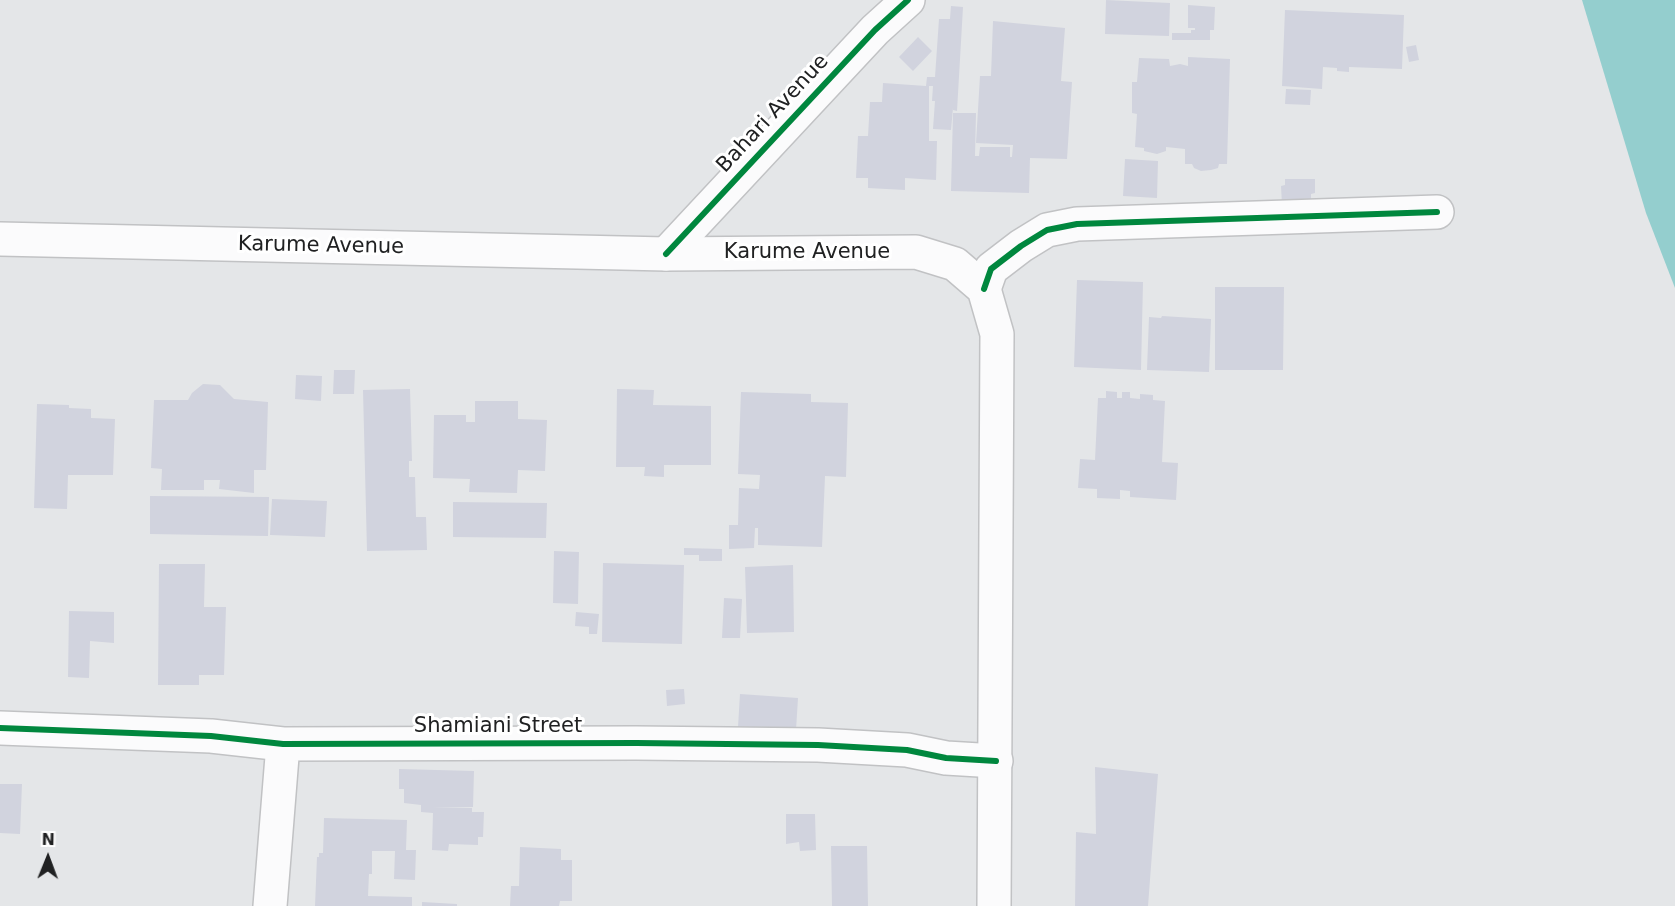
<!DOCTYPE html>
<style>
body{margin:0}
#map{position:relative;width:1675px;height:906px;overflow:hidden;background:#e4e6e8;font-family:"DejaVu Sans",sans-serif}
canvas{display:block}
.north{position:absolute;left:18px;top:828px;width:60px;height:60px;-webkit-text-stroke:4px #fff;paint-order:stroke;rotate:1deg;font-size:16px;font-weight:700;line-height:24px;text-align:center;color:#202122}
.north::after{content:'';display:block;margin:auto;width:21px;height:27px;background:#202122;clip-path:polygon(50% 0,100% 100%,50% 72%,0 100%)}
</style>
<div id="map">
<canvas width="1675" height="906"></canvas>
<div class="north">N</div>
</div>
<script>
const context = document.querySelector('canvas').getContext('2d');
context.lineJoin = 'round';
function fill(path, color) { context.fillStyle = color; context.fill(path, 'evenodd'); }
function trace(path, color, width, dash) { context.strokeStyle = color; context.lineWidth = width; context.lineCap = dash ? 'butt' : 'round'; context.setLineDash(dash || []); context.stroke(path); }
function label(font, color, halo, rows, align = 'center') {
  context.font = font + ' "DejaVu Sans",sans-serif'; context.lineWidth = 6; context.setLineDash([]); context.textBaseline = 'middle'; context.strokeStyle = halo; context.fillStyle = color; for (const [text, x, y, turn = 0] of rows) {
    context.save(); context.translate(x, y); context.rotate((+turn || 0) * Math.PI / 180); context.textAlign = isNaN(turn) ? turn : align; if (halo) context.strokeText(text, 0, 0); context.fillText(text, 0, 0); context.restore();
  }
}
const water = new Path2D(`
 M 1582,0 L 1675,0 L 1675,288 L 1646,213 Z`);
const building = new Path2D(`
 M 1106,0 L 1170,3 L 1169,36 L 1105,34 Z
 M 1188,5 L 1215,7 L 1214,30 L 1210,30 L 1210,40 L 1172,40 L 1172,33 L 1191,33 L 1191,30 L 1195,30 L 1195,28 L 1188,28 Z
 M 951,6 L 963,7 L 957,111 L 953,110 L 953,108 L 951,130 L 933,129 L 935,101 L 932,101 L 933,86 L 929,86 L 929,141 L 937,141 L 936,180 L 905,178 L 905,190 L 868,188 L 868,178 L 856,178 L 858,136 L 868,136 L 870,102 L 882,102 L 883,83 L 926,86 L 927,77 L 935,77 L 939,19 L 950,19 Z
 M 1285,10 L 1404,15 L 1402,69 L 1349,67 L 1349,72 L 1337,71 L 1337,68 L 1323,67 L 1322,89 L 1282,86 Z
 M 993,21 L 1065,28 L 1061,81 L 1072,82 L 1067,159 L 1030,158 L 1029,193 L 951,191 L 953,113 L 976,113 L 975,156 L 979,156 L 980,147 L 1010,147 L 1010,157 L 1012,157 L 1013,145 L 976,143 L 980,76 L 991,76 Z
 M 918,37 L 932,51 L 913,71 L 899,57 Z
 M 1416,45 L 1419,60 L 1409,62 L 1406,47 Z
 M 1188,57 L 1230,59 L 1227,164 L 1219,164 L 1218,168 L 1211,170 L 1201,171 L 1194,168 L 1192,164 L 1185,164 L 1185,149 L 1166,147 L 1166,151 L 1157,154 L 1144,151 L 1144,148 L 1135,147 L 1137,114 L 1132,113 L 1132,82 L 1137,82 L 1139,58 L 1169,59 L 1170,66 L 1180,64 L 1188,66 Z
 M 1286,89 L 1311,90 L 1310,105 L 1285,104 Z
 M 1125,159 L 1158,161 L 1157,198 L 1123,196 Z
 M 1285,179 L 1315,179 L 1315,193 L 1311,194 L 1311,199 L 1315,199 L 1315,212 L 1282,205 L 1281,186 L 1285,185 Z
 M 1077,280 L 1143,282 L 1141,370 L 1074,367 Z
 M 1215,287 L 1284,287 L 1283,370 L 1215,370 Z
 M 1162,316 L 1211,319 L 1209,372 L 1147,370 L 1149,317 L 1161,318 Z
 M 334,370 L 355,370 L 354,394 L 333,394 Z
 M 296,375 L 322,376 L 321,401 L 295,399 Z
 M 203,384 L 220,385 L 234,399 L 268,402 L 266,470 L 254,470 L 254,493 L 219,489 L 220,480 L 204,480 L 204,490 L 161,490 L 162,469 L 151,468 L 154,400 L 188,400 L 192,393 Z
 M 410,389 L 412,461 L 409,461 L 409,477 L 415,477 L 416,517 L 426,517 L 427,550 L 367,551 L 363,390 Z
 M 617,389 L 654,390 L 653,405 L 711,406 L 711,465 L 664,465 L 664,477 L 644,476 L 645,467 L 616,467 Z
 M 1106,391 L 1117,392 L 1117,398 L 1122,398 L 1122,392 L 1130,392 L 1130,398 L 1140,399 L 1140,394 L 1153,395 L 1153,400 L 1165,401 L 1162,462 L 1178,463 L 1176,500 L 1130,497 L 1130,491 L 1120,490 L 1120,499 L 1097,498 L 1097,489 L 1078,488 L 1080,459 L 1095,460 L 1098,398 L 1106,398 Z
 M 741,392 L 811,394 L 811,402 L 848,403 L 846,477 L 825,476 L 822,547 L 758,545 L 758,528 L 755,528 L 754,548 L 729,549 L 729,525 L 738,525 L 739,488 L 759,489 L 760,475 L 738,474 Z
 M 475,401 L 518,401 L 518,419 L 547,420 L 545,471 L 518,470 L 517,493 L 469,492 L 470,479 L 433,478 L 434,415 L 466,415 L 466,422 L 475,422 Z
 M 37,404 L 69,405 L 69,408 L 91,409 L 91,418 L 115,419 L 113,475 L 68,475 L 67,509 L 34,508 Z
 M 150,496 L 269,497 L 268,536 L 150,534 Z
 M 272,499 L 327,501 L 325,537 L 270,535 Z
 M 453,502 L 547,503 L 546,538 L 453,537 Z
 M 684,548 L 722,549 L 722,561 L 699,561 L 699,555 L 684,555 Z
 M 554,551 L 579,552 L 578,604 L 553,603 Z
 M 603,563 L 684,565 L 682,644 L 602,642 Z
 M 159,564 L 205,564 L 204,607 L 226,607 L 224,675 L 199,675 L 199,685 L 158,685 Z
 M 793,565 L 794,632 L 747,633 L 745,567 Z
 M 724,598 L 742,599 L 740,638 L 722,638 Z
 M 69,611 L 114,612 L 114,643 L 90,641 L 89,678 L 68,677 Z
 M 576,612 L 599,614 L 597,634 L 589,634 L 589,627 L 575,626 Z
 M 684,689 L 685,704 L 667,706 L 666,690 Z
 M 740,694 L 798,698 L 796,730 L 738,727 Z
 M 1095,767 L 1158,774 L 1148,906 L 1075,906 L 1076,832 L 1096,834 Z
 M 399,769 L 474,771 L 473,807 L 432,808 L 472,808 L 472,812 L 484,812 L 483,837 L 478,837 L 478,845 L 449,844 L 448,851 L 432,850 L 433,813 L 421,812 L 421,805 L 404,803 L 404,789 L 399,789 Z
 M 0,784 L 22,784 L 20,834 L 0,833 Z
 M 786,814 L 815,814 L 816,850 L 800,851 L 799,842 L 786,844 Z
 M 324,818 L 407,820 L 406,850 L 416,850 L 415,880 L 394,879 L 395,851 L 372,851 L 372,874 L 369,874 L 368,896 L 412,897 L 412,906 L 315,906 L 317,857 L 319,857 L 319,853 L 323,853 Z
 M 831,846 L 867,846 L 868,906 L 832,906 Z
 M 520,847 L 561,849 L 561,860 L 572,860 L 572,901 L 560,901 L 559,906 L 510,906 L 511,886 L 519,886 Z
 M 422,902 L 457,904 L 457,906 L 422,906 Z`);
const minor = new Path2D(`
 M 984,289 L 991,269 L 1021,246 L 1047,230 L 1077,224 L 1437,212
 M 0,728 L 211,736 L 283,744 L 636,743 L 818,745 L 907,750 L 946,758 L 996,761
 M 270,906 L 283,744`);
const tertiary = new Path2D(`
 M 666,254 L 875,30 L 908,0`);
const secondary = new Path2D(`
 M 0,239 L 666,254 L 916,252 L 955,264 L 984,289 L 997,334 L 994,906`);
const cycleway = new Path2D(`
 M 666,254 L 875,30 L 908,0
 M 984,289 L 991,269 L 1021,246 L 1047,230 L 1077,224 L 1437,212
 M 0,728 L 211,736 L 283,744 L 636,743 L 818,745 L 907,750 L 946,758 L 996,761`);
const streetNames = [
 ["Bahari Avenue",773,114,-47],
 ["Karume Avenue",321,246,1],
 ["Karume Avenue",807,253],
 ["Shamiani Street",498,727]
];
fill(water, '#94cece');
fill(building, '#d1d3de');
trace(minor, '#c1c2c4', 36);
trace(tertiary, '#c1c2c4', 36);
trace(secondary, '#c1c2c4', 36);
trace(minor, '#fbfbfc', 33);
trace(tertiary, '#fbfbfc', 33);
trace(secondary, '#fbfbfc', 33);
trace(cycleway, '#00873e', 6);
label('21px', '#202122', '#fff', streetNames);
</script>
